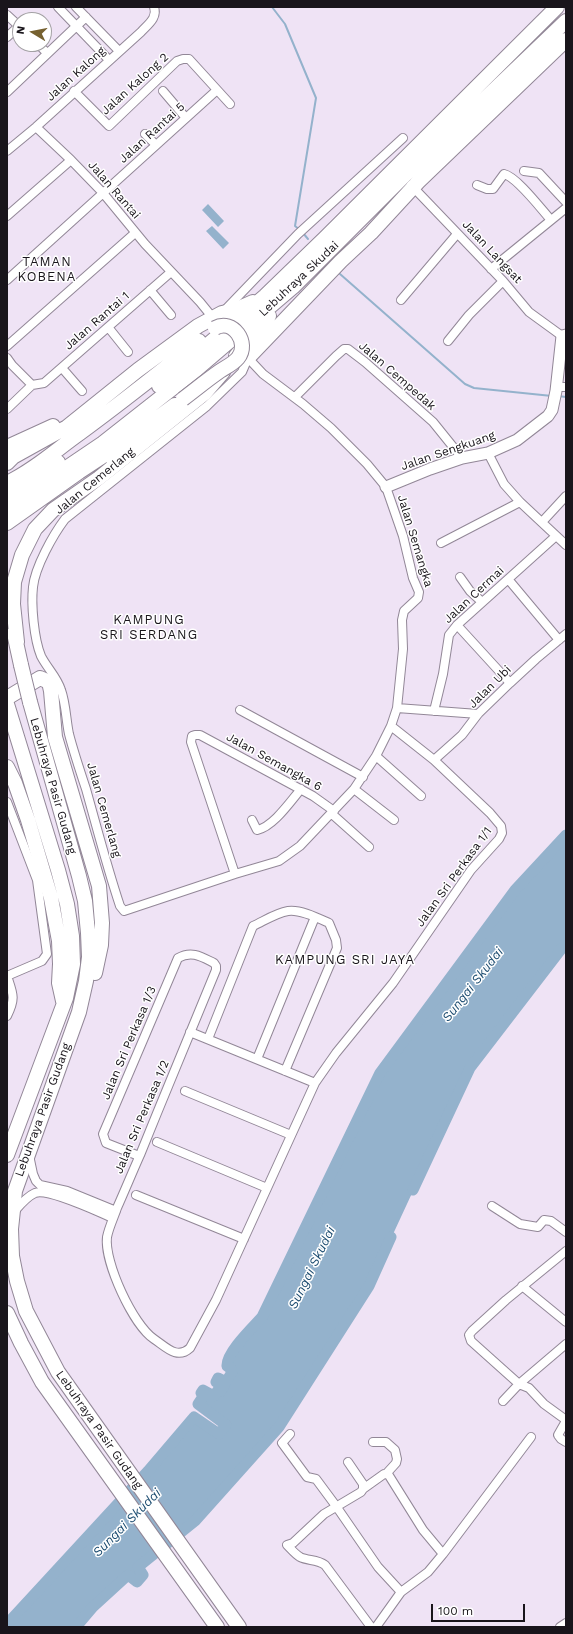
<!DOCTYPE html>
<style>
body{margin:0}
#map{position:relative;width:573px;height:1634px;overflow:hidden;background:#efe3f5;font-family:"Work Sans",sans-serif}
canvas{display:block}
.frame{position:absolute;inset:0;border:8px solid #19151b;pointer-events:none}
.north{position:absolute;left:12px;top:12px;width:40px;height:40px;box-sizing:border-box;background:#fff;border:1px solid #a3a1a4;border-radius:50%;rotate:280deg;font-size:11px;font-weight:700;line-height:16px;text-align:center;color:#19151b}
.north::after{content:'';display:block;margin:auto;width:14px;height:18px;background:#766130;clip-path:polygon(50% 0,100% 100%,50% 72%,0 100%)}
.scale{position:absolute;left:431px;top:1604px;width:94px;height:18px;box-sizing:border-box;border:2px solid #19151b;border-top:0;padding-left:5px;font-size:12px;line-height:14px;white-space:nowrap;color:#19151b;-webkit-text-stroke:3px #fff;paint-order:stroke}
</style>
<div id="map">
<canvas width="573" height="1634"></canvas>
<div class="frame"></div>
<div class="north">N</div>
<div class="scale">100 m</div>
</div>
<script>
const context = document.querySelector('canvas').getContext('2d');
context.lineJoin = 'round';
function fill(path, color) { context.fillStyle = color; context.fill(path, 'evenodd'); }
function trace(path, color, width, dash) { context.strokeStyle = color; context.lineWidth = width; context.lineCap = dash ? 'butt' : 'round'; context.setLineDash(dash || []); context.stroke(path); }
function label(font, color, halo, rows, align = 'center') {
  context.font = font + ' "Work Sans",sans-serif'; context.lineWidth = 3; context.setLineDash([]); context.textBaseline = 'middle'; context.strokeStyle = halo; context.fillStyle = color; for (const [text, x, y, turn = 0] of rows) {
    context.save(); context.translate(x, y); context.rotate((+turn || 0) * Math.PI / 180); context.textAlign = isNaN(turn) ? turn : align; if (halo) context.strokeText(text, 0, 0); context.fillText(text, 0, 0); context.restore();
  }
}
const water = new Path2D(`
 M 208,204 L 224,221 L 218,227 L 202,210 Z
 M 212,226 L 229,243 L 223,249 L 206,231 Z
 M 566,835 L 566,943 L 470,1068 L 369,1286 L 279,1427 L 195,1521 L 138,1567 L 143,1575 L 137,1582 L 128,1575 L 93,1607 L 76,1627 L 7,1627 L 7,1624 L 148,1471 L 194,1417 L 219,1434 L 225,1426 L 198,1404 L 204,1395 L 201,1393 L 203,1390 L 214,1396 L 218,1390 L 221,1391 L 224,1387 L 216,1382 L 218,1378 L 226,1382 L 232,1372 L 231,1369 L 227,1366 C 226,1353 252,1328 262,1317 L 380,1073 L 515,890 Z`);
const stream = new Path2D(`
 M 272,7 L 285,24 L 316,98 L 295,226 L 300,230
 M 303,233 L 308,239
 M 340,274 L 465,384 L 474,388 L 552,396
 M 558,396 L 566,397`);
const river = new Path2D(`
 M 413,1190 L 470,1068 L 566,943
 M 7,1624 L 148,1471 L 194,1417 L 219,1434 L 226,1425 L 198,1404 L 204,1395 L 201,1393 L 203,1390 L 214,1396 L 218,1390 L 221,1391 L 224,1386 L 216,1382 L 218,1378 L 226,1382 L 232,1372 L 231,1369 L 227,1366 C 226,1353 252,1328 262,1317 L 380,1073 L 515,890 L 566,835
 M 76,1627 L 93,1607 L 128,1575 L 137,1582 L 143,1575 L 138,1567 L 195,1521 L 279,1427 L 369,1286 L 391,1237`);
const street = new Path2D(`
 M 58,7 L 109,60
 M 76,7 L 119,51
 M 7,15 L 20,27
 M 7,37 L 19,26
 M 38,44 L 47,53
 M 74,91 L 109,126 L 177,61 L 183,59 L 189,59 L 230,104
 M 163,91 L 186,118
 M 7,92 L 86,17
 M 36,127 L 71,160 L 103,193 L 145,244 L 200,302 L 213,318
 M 145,134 L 156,145
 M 7,151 L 36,127 L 141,32 C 147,25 158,18 154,7
 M 524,171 L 539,173 L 566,202
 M 411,185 L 503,281 L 529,312 L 562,336
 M 477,185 L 487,189 L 493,189 L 504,174 C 517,177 541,209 551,220
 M 7,216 L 71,160
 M 491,269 L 566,208
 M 7,280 L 217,90
 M 150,290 L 171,315
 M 401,300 L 457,234
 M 224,311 L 298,234 L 403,138
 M 108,327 L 128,352
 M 448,341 L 469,315 L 503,281
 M 7,346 L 135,233
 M 7,358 L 12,365 L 32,385 L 44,383 L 171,272
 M 248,358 L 263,374 L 303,404 L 331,428 L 367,464 L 386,487 L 403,536 L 413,578 L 419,592 L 418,598 L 404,611 L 402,620 L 403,649 L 397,708 L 391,726 L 376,756 L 354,789 L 300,846 L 279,861 L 235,874 L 124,911 L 120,906 C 107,867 97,828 86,789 C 80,771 74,753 69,734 C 66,720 66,704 61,690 C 57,677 47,668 41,656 C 34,639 31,605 33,587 C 35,567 53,535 65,519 L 207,406 L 242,372 Z
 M 62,368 L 82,391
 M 556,387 L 566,387
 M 295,397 L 336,356 L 344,349 L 348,349 L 365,362 L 433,422 L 462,458
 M 7,409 L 32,385
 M 488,453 L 504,484 L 520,502 L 566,545
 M 542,522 L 566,496
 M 441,543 L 520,502
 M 460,577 L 470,591 L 482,602
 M 508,579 L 559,640
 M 457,625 L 510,683
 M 397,708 L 478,714
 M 240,710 L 363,777
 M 434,711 L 443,674 L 449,635 L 457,625 L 556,536
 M 376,756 L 421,796
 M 434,760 L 462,735 L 478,714 L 510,683 L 536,659 L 566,634
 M 354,789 L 394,820
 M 7,802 L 37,880 L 47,954 L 42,961 L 7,976
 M 332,814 L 369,847
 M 252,820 L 257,830 C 273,827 290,802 301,789
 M 235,874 L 191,742 L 192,736 L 195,735 L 200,735 L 313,796 L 334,811
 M 7,976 C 13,994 16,998 7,1016
 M 190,1032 L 315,1083
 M 208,1039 L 253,926 C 264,921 276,913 288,911 C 300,909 318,918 329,923 L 336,940 L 337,948 L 285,1071
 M 257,1059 L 315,917
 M 185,1091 L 291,1135
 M 157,1142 L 267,1188
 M 29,1155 L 33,1174 L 36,1181 L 40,1185 L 67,1191 L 116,1211
 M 139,1156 L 106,1143 L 103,1134 L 178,958 C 192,950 202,957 214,963 L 216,966 L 216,970 C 191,1031 165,1093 140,1155 C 132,1173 125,1190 117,1208 C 114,1217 109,1227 107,1237 C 104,1262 133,1325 154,1339 C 166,1347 177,1360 190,1348 L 216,1300 L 315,1083 L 336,1053 L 393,983 L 471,870 L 499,839 L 502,833 L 501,826 L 490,813 L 434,760 L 391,726
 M 136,1195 L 244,1239
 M 492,1206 L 520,1224 L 538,1227 L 544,1220 L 551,1221 L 566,1232
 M 14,1212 C 20,1205 26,1197 35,1193 C 49,1188 98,1212 113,1218
 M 566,1251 L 506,1300 L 472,1331 L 469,1335 L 471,1341 L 519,1384 L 529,1388 L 544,1404 L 566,1420
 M 522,1286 L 566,1322
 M 503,1401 L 519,1384 L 566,1344
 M 566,1421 L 558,1435 L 561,1439 L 566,1442
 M 290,1434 L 282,1443 L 307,1477 L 316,1479 L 336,1506 L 378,1567 L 401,1592
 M 373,1442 L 386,1442 L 395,1450 L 397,1459 L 396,1463 L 386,1474
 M 348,1462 L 363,1484 L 363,1489 L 361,1492 L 324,1514 L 293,1543 L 287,1545 C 291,1549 295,1554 300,1557 C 308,1561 317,1559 325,1565 L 371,1627
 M 363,1489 L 384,1474 L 388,1474 L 423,1530 L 443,1554
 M 376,1627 L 401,1592 L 428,1572 L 443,1554 L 531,1437
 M 560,1627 L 566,1623`);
const secondary = new Path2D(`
 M 386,487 L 430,469 L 462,458 L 488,453 L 517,440 L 548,416 L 552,410 L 556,391 L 562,336 L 566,335`);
const highway = new Path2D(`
 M 236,356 L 269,316
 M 248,358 L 341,261 L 371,233 L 418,182 L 566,40
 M 159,386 L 265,296 L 325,238 L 557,7
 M 7,447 L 53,426
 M 111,457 L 129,439
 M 7,463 L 13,457 L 67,427 L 138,370 L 198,326 L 222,313 L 235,310 L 253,302
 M 7,483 C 34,470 56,450 80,433 C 121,403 160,372 199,341
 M 7,495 L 58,462
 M 7,508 L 103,443 L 197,369 L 293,287 L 404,176 L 566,21
 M 7,523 L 79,472 L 129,439 L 175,405
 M 14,633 L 21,665
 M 17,642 L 13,604 L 14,582 L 22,555 L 35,529 L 53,510 L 99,478 L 205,393 L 223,372
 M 7,698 L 40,678 L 49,682 L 51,691 L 55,737 L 99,886 L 102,923 L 101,945 L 95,973
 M 30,702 L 79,876 L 85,901 L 88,933 L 89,957 L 86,981 L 79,1012 L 15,1191 L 11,1229 L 12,1256 L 17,1281 L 26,1311 L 58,1372 L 239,1627
 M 7,704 L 58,870 L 67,904 L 72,936 L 73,964 L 66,998 L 7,1155
 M 7,767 L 15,783 L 28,820 L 51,898 L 59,941 L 60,964 L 59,983 L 63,1001
 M 7,1313 L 21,1343 L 42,1382 L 217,1627`);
const highwayBridge = new Path2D(`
 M 183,399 C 195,390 207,380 220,371 C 226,367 233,364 238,358 C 250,343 233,318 215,328
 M 21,665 L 30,702`);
const streetNames = [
 ["Jalan Kalong",76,74,-42],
 ["Jalan Kalong 2",135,84,-42],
 ["Jalan Rantai 5",152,133,-42],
 ["Jalan Rantai",114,190,49],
 ["Jalan Langsat",492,252,47],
 ["Lebuhraya Skudai",299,279,-43],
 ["Jalan Rantai 1",97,321,-41],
 ["Jalan Cempedak",397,376,41],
 ["Jalan Sengkuang",448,451,-19],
 ["Jalan Cemerlang",95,481,-39],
 ["Jalan Semangka",415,541,73],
 ["Jalan Cermai",474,595,-43],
 ["Jalan Ubi",490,687,-45],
 ["Jalan Semangka 6",274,762,29],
 ["Lebuhraya Pasir Gudang",53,786,74],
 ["Jalan Cemerlang",104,810,74],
 ["Jalan Sri Perkasa 1/1",454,877,-54],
 ["Jalan Sri Perkasa 1/3",129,1043,-67],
 ["Lebuhraya Pasir Gudang",43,1110,-70],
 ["Jalan Sri Perkasa 1/2",142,1117,-67],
 ["Lebuhraya Pasir Gudang",99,1430,55]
];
const neighbourhoodNames = [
 ["TAMAN",47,262],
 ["KOBENA",47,277],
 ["KAMPUNG",149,620],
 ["SRI SERDANG",149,635],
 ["KAMPUNG SRI JAYA",345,960]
];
const waterNames = [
 ["Sungai Skudai",473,985,-52],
 ["Sungai Skudai",312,1268,-64],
 ["Sungai Skudai",127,1523,-45]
];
fill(water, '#94b2cc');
trace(stream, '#94b2cc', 2);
trace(river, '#94b2cc', 11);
trace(street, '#928797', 10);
trace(secondary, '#928797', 13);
trace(highway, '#928797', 16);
trace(street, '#fff', 8);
trace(secondary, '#fff', 11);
trace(highway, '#fff', 14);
trace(highwayBridge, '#928797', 16, []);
trace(highwayBridge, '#fff', 14);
label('12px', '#19151b', '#fff', streetNames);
context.letterSpacing = '1px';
label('13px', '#19151b', '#fff', neighbourhoodNames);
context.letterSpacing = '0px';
label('italic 13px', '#1d4d71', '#fff', waterNames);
</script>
